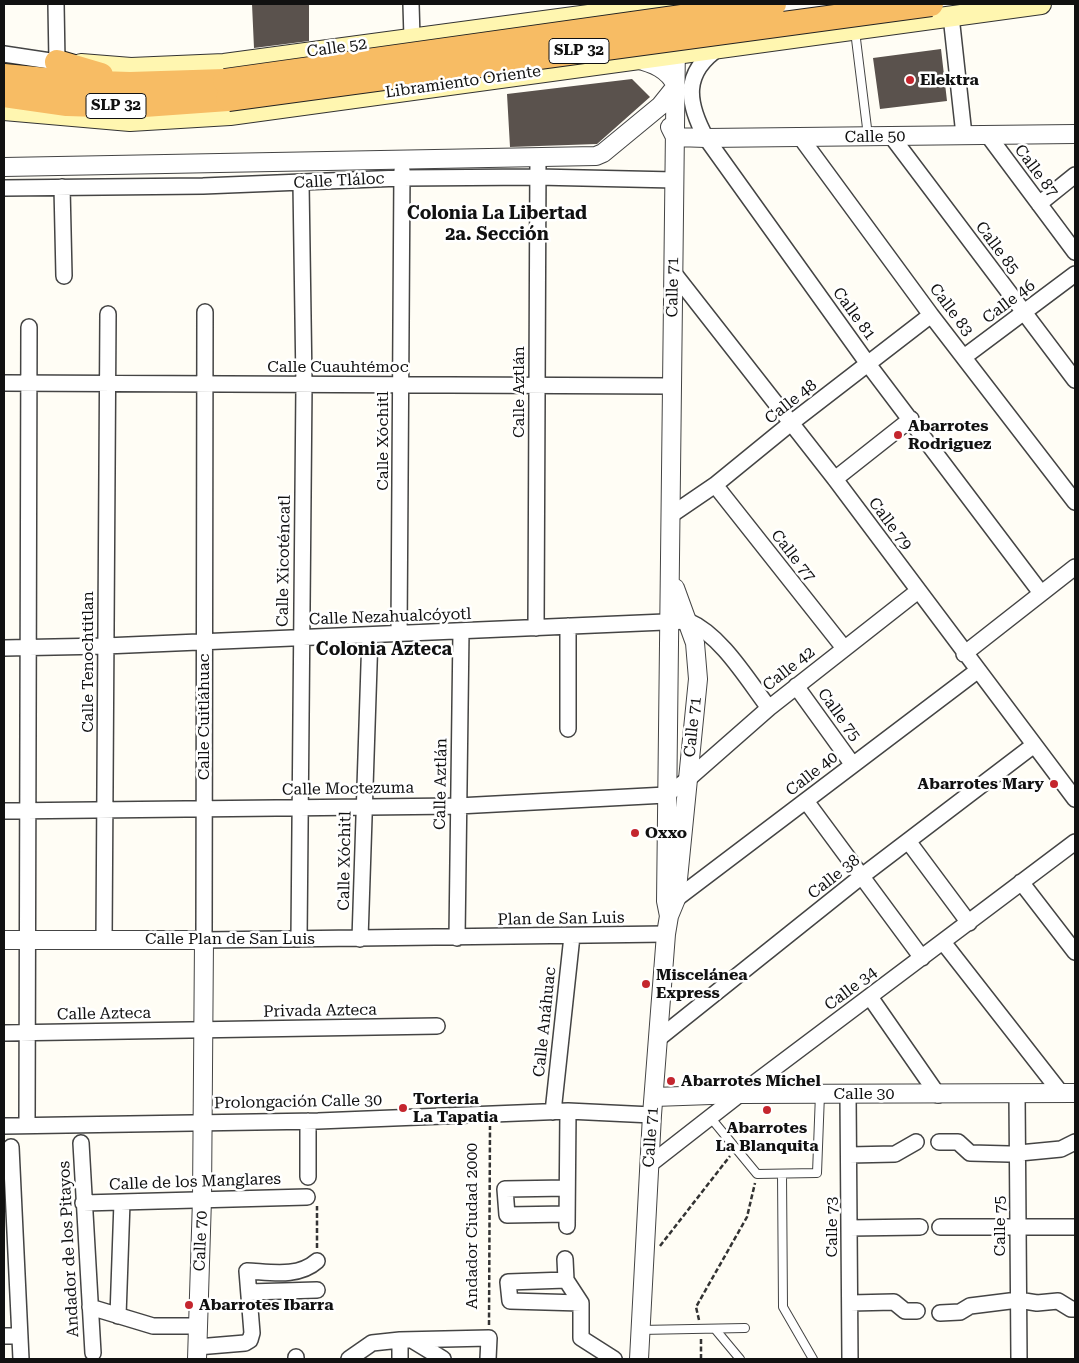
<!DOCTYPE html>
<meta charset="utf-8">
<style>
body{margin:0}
#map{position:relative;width:1079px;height:1363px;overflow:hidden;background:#fffdf5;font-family:"Roboto Serif",serif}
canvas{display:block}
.frame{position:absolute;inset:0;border:5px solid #111;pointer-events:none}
</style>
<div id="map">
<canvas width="1079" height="1363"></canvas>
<div class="frame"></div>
</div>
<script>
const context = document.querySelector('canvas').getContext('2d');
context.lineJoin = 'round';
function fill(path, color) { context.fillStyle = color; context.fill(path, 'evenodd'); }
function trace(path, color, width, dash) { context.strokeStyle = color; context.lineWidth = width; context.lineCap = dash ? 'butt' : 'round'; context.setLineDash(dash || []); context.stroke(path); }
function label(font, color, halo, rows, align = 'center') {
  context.font = font + ' "Roboto Serif",serif'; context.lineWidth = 5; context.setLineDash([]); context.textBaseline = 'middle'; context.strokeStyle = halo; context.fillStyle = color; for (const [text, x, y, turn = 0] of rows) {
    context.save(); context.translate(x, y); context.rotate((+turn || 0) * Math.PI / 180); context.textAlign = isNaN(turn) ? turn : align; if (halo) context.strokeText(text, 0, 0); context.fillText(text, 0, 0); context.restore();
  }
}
const building = new Path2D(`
 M 252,4 L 309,4 L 309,41 L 254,48 Z
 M 941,49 L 947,101 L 880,109 L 873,58 Z
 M 632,79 L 650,97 L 597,144 L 510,147 L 507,94 Z`);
const path = new Path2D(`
 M 660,1246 L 730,1156
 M 317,1248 L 317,1206
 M 699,1320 L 696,1307 L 747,1217 L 755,1183
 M 489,1325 L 490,1126
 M 701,1359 L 701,1338`);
const service = new Path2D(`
 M 855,31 L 868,136
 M 710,1117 L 757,1174 L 817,1173 L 820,1094
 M 782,1174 L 783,1307 L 813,1359
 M 715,1329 L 740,1359
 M 640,1330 L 745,1328`);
const minor = new Path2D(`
 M 411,4 L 412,38
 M 951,16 L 964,135
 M 719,48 C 682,73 687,103 706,138 L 868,364 L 1041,593
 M 4,54 L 57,62 L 56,4
 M 987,134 L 1075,252
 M 892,137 L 1075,380
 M 801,138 L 931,315 L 1075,502
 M 62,187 L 64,276
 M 4,188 L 203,186 L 401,178 L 537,177 L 675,180
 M 1039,204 L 1075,175
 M 673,272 L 835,479 L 1075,799
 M 205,312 L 204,940 L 666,934
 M 964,357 L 1075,274
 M 4,383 L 672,386
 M 835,479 L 911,419
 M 715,485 L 844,648
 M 671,515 L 715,485 L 791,423 L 931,315
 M 536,628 L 538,157
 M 399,634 L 402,170
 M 4,648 L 105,646 L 688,621 C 721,635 747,679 769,708
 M 964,654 L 1075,567
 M 796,686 L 853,765
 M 568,729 L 568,626
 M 806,801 L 922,958
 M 4,811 L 458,806 L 666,795 L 687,780 L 769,708 L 918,591
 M 908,841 L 969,923
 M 1021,882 L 1075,952
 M 667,901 L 676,899 L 977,671
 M 457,938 L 461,631
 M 299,939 L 304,384 L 301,183
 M 360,939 L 370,635
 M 104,940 L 108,314
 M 943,942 L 1061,1093
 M 870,997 L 938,1095
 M 4,1033 L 437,1026
 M 658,1039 L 862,876 L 1034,745
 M 1017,1093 L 1019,1359
 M 848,1094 L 850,1359
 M 553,1112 L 572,936
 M 27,1125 L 29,327
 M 4,1126 L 318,1121 L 568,1111 L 652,1115
 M 939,1142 L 958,1142 L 970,1153 L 1009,1154 L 1061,1149 L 1075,1142
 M 81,1143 L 93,1353
 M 11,1147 L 21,1359
 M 849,1155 L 895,1154 L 916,1142
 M 649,1165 L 740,1094 L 1075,842
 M 308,1177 L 308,1121
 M 83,1203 L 307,1197
 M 567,1214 L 507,1215 L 505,1189 L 567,1188
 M 567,1226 L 568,1111
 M 940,1227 L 1075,1227
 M 849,1228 L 920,1227
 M 565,1259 L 566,1280 L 581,1303 L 581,1338 L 614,1359
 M 566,1280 L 508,1282 L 510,1301 L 581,1303
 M 249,1292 L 317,1290
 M 850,1303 L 894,1302 L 905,1311 L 917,1311
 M 90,1307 L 153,1326 L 198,1326
 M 940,1313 L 960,1312 L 970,1306 L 1018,1300 L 1037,1303 L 1058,1301 L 1071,1309 L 1075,1309
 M 118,1316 L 122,1202
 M 4,1336 L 20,1336
 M 400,1340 L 400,1359
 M 412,1340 L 443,1359
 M 197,1347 L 245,1343 L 250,1340 L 252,1333 L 247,1271 C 270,1272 298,1278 317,1261
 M 296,1357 L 296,1359
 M 349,1359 L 372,1343 L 400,1340 L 489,1338 L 488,1359`);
const tertiary = new Path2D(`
 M 670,127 L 675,137 L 706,138 L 1075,134
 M 4,167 L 596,156 L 603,153 L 660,106 L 676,86 C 669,69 652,63 636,59
 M 669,916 L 666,901 L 676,42
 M 4,940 L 204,940 L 202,1199 L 197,1359
 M 654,1097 L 740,1094 L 1075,1093
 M 639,1359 L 652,1115 L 666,934 L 669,916 L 676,899 L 698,679 L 695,643 L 675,588`);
const secondary = new Path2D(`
 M 81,64 L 131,68 L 224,64 L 670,4
 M 4,110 L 130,121 L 230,115 L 1041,4`);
const trunk = new Path2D(`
 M 57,62 L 101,75
 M 4,76 L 67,82 L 130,84 L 225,81
 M 4,95 L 67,104 L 130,106 L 228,99`);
const trunkBridge = new Path2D(`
 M 225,81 L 774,4
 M 228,99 L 931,4`);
const markers = [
 [910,80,5,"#c4262e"],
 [898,435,5,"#c4262e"],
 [1054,784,5,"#c4262e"],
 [635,833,5,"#c4262e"],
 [646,984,5,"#c4262e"],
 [671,1081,5,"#c4262e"],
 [403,1108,5,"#c4262e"],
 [767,1110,5,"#c4262e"],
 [189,1305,5,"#c4262e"]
];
const shields = [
 [579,51,60],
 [116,106,60]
];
const shieldNames = [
 ["SLP 32",579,51],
 ["SLP 32",116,106]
];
const streetNames = [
 ["Calle 52",337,48,-8],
 ["Libramiento Oriente",463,82,-8],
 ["Calle 50",875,137,-1],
 ["Calle 87",1036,171,53],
 ["Calle Tláloc",339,181,-3],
 ["Calle 85",997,248,53],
 ["Calle 71",673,287,-89],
 ["Calle 46",1009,302,-37],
 ["Calle 83",951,310,53],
 ["Calle 81",854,314,54],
 ["Calle Cuauhtémoc",338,367],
 ["Calle Aztlán",519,392,-90],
 ["Calle 48",791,402,-38],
 ["Calle Xóchitl",383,441,-90],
 ["Calle 79",890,524,53],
 ["Calle 77",793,556,52],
 ["Calle Xicoténcatl",284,561,-89],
 ["Calle Nezahualcóyotl",390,617,-2],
 ["Calle Tenochtitlan",88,662,-90],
 ["Calle 42",789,669,-38],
 ["Calle 75",839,715,54],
 ["Calle Cuitláhuac",204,717,-90],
 ["Calle 71",693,727,-84],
 ["Calle 40",812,774,-38],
 ["Calle Aztlán",441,784,-89],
 ["Calle Moctezuma",348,789,-1],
 ["Calle Xóchitl",345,861,-89],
 ["Calle 38",834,877,-38],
 ["Plan de San Luis",561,919,-1],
 ["Calle Plan de San Luis",230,939],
 ["Calle 34",851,989,-37],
 ["Privada Azteca",320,1011,-1],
 ["Calle Azteca",104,1014,-1],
 ["Calle Anáhuac",545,1022,-84],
 ["Calle 30",864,1094],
 ["Prolongación Calle 30",298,1102,-1],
 ["Calle 71",651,1137,-86],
 ["Calle de los Manglares",195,1182,-2],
 ["Andador Ciudad 2000",472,1226,-90],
 ["Calle 75",1000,1226,-90],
 ["Calle 73",832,1227,-90],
 ["Calle 70",201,1241,-88],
 ["Andador de los Pitayos",69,1249,-93]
];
const poiNames = [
 ["Elektra",920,80],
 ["Abarrotes",908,426],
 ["Rodriguez",908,444],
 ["Abarrotes Mary",1044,784,"right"],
 ["Oxxo",645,833],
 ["Miscelánea",656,975],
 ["Express",656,993],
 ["Abarrotes Michel",681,1081],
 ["Torteria",413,1099],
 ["La Tapatia",413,1117],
 ["Abarrotes",767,1128,"center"],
 ["La Blanquita",767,1146,"center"],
 ["Abarrotes Ibarra",199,1305]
];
const neighbourhoodNames = [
 ["Colonia La Libertad",497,214],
 ["2a. Sección",497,235],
 ["Colonia Azteca",384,650]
];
fill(building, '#5a524d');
trace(service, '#444', 10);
trace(minor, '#444', 18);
trace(tertiary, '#444', 20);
trace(secondary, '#333', 22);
trace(trunk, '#222', 26);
trace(path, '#333', 2.5, [5, 2.5]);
trace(service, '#fff', 8);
trace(minor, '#fff', 15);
trace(tertiary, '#fff', 18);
trace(secondary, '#fff6b0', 20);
trace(trunk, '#f7bc64', 24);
trace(trunkBridge, '#222', 26, []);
trace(trunkBridge, '#f7bc64', 24);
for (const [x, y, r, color] of markers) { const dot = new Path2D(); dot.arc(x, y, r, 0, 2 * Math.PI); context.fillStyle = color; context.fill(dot); trace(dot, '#fff', 2); }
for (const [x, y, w] of shields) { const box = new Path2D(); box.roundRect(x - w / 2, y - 12.5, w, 25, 4); context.fillStyle = '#fff'; context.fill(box); trace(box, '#111', 1); }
label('bold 15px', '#111', null, shieldNames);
label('16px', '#111', '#fff', streetNames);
label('bold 16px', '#111', '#fff', poiNames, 'left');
label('bold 18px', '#111', '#fff', neighbourhoodNames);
</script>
